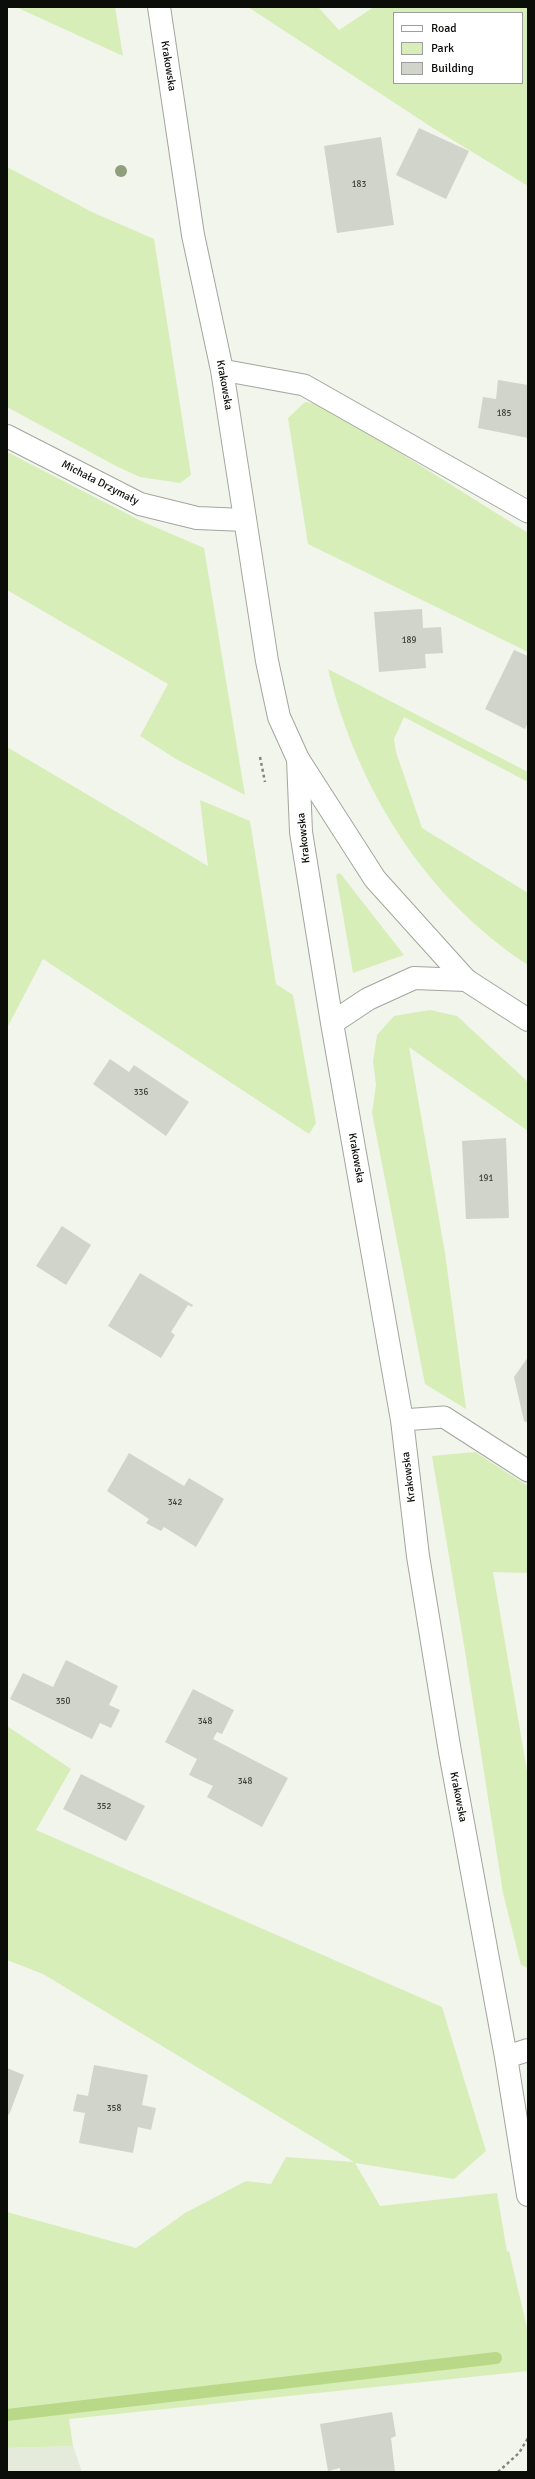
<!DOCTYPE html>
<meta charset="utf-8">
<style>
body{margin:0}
#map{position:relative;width:535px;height:2479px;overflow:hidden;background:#f1f5ec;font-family:Signika,sans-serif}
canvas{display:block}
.frame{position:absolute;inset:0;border:8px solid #0b0d09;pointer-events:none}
.legend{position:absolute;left:393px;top:12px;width:130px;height:72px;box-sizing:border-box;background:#fff;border:1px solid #9d9e9d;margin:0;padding:5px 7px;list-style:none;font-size:12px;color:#0b0d09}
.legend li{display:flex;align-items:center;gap:8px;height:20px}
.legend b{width:20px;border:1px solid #9d9e9d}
</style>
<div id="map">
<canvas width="535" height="2479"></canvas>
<div class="frame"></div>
<ul class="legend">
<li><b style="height:5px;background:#fff"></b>Road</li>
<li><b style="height:11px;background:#d8eeb8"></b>Park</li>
<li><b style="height:11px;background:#d0d4cb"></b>Building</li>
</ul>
</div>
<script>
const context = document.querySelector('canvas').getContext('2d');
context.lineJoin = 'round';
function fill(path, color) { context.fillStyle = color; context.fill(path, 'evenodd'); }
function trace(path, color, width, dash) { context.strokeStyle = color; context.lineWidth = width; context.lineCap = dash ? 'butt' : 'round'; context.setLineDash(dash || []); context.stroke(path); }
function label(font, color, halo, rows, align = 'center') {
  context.font = font + ' Signika,sans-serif'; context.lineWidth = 3.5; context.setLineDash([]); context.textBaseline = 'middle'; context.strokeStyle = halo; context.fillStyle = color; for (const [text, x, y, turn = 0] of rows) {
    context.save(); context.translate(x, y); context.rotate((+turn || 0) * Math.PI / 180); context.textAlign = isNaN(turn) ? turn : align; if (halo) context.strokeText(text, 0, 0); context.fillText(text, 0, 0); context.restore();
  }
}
const built = new Path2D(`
 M 73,2446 L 82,2472 L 7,2472 L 7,2448 Z`);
const green = new Path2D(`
 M 16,7 L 115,7 L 123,56 Z
 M 248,7 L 318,7 L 339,30 L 374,7 L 528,7 L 528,186 L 433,128 ZM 394,13 L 522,13 L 522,83 L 394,83 Z
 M 7,167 L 92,212 L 154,239 L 191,475 L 180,483 L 140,477 L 116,466 L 7,407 Z
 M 305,402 L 324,405 L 528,533 L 528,652 L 308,544 L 288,418 Z
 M 7,452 L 141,521 L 204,548 L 245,795 L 176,759 L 140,736 L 168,684 L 7,590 Z
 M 328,669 L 528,772 L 528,782 L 404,717 L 394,739 L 396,752 L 422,828 L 528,893 L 528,965 C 425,898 357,788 328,669 Z
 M 7,747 L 208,866 L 200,800 L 250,821 L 276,984 L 293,995 L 316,1123 L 309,1134 L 43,959 L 7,1028 Z
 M 340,873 L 404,955 L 353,973 L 336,875 Z
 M 430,1010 L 457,1016 L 528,1082 L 528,1131 L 409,1047 L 445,1253 L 466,1409 L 425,1384 L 372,1113 L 376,1085 L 373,1061 L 377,1035 L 394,1016 Z
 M 475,1452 L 528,1486 L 528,1573 L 493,1572 L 528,1777 L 528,1968 L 521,1965 L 503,1893 L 464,1645 L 432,1456 Z
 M 7,1726 L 71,1769 L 36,1830 L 442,2007 L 486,2151 L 454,2179 L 355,2163 L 380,2206 L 497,2193 L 507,2252 L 509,2251 L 528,2332 L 528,2371 L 69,2419 L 73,2446 L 7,2448 L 7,2212 L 136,2248 L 185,2213 L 246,2181 L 271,2184 L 286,2157 L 354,2162 L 43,1974 L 7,1960 Z`);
const stream = new Path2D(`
 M 7,2415 L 496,2358`);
const building = new Path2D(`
 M 419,128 L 469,151 L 446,199 L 396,175 Z
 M 381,137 L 394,225 L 337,233 L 324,146 Z
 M 498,380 L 528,385 L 528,438 L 478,428 L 483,397 L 496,399 Z
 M 422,609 L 423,628 L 441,627 L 443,653 L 425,654 L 426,668 L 379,672 L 374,612 Z
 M 514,650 L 528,656 L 528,723 L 525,729 L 485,709 Z
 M 110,1059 L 129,1072 L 134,1065 L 189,1102 L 166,1136 L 93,1084 Z
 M 506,1138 L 509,1218 L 466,1219 L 462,1141 Z
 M 62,1226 L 91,1245 L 66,1285 L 36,1266 Z
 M 140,1273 L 193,1305 L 192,1307 L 188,1305 L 171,1332 L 175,1335 L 161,1358 L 108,1326 Z
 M 528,1357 L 528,1423 L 524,1421 L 514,1377 Z
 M 129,1453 L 184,1486 L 189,1478 L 224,1499 L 196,1547 L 164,1527 L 161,1531 L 146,1523 L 149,1519 L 107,1491 Z
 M 66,1660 L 118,1686 L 109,1705 L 120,1710 L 111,1728 L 100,1723 L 92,1739 L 10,1699 L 23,1673 L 53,1687 Z
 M 193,1689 L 234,1710 L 222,1734 L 217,1732 L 213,1739 L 288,1778 L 262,1827 L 207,1797 L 213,1786 L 189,1775 L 197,1759 L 165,1742 Z
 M 81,1774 L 145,1806 L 126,1841 L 63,1809 Z
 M 94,2065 L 148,2075 L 142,2105 L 156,2108 L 151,2130 L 138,2127 L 133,2153 L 79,2143 L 85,2113 L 73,2111 L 77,2094 L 88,2096 Z
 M 7,2068 L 24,2075 L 9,2115 L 7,2114 Z
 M 392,2412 L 396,2436 L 391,2438 L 395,2472 L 340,2472 L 340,2468 L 328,2471 L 320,2424 Z`);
const path = new Path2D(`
 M 260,757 L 265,782
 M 498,2472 L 519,2453 L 528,2438`);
const service = new Path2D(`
 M 222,370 L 304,385 L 528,512
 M 402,1420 L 444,1417 L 528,1471`);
const minor = new Path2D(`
 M 7,436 L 140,504 L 197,518 L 245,520
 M 298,759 L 301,832 L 332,1023 L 402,1420 L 418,1556 L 450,1752 L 506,2057 L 528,2195
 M 332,1023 L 368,999 L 414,978 L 466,980
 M 506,2057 L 528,2050`);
const secondary = new Path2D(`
 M 159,7 L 193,235 L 222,370 L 267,661 L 279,717 L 298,759 L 375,879 L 466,980 L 528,1020`);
const trees = [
 [121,171]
];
const numberNames = [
 ["183",359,185],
 ["185",504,414],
 ["189",409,641],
 ["336",141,1093],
 ["191",486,1179],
 ["342",175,1503],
 ["350",63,1702],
 ["348",205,1722],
 ["348",245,1782],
 ["352",104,1807],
 ["358",114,2109]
];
const streetNames = [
 ["Krakowska",168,66,81],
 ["Krakowska",224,385,80],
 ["Michała Drzymały",100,483,27],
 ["Krakowska",304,838,-96],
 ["Krakowska",356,1158,80],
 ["Krakowska",409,1477,-97],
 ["Krakowska",458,1797,79]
];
fill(built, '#e4ebda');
fill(green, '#d8eeb8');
trace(stream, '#bad988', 12);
fill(building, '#d0d4cb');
trace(service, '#a2a69d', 23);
trace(minor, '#a2a69d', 24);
trace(secondary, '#a2a69d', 24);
trace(path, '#82867f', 2.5, [3, 3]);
trace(service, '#fff', 21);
trace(minor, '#fff', 22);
trace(secondary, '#fff', 22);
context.fillStyle = '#919e7b';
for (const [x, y] of trees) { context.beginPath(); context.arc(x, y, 6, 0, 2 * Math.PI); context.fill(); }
label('9px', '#3c3f3a', null, numberNames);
label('11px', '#0b0d09', '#fff', streetNames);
</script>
